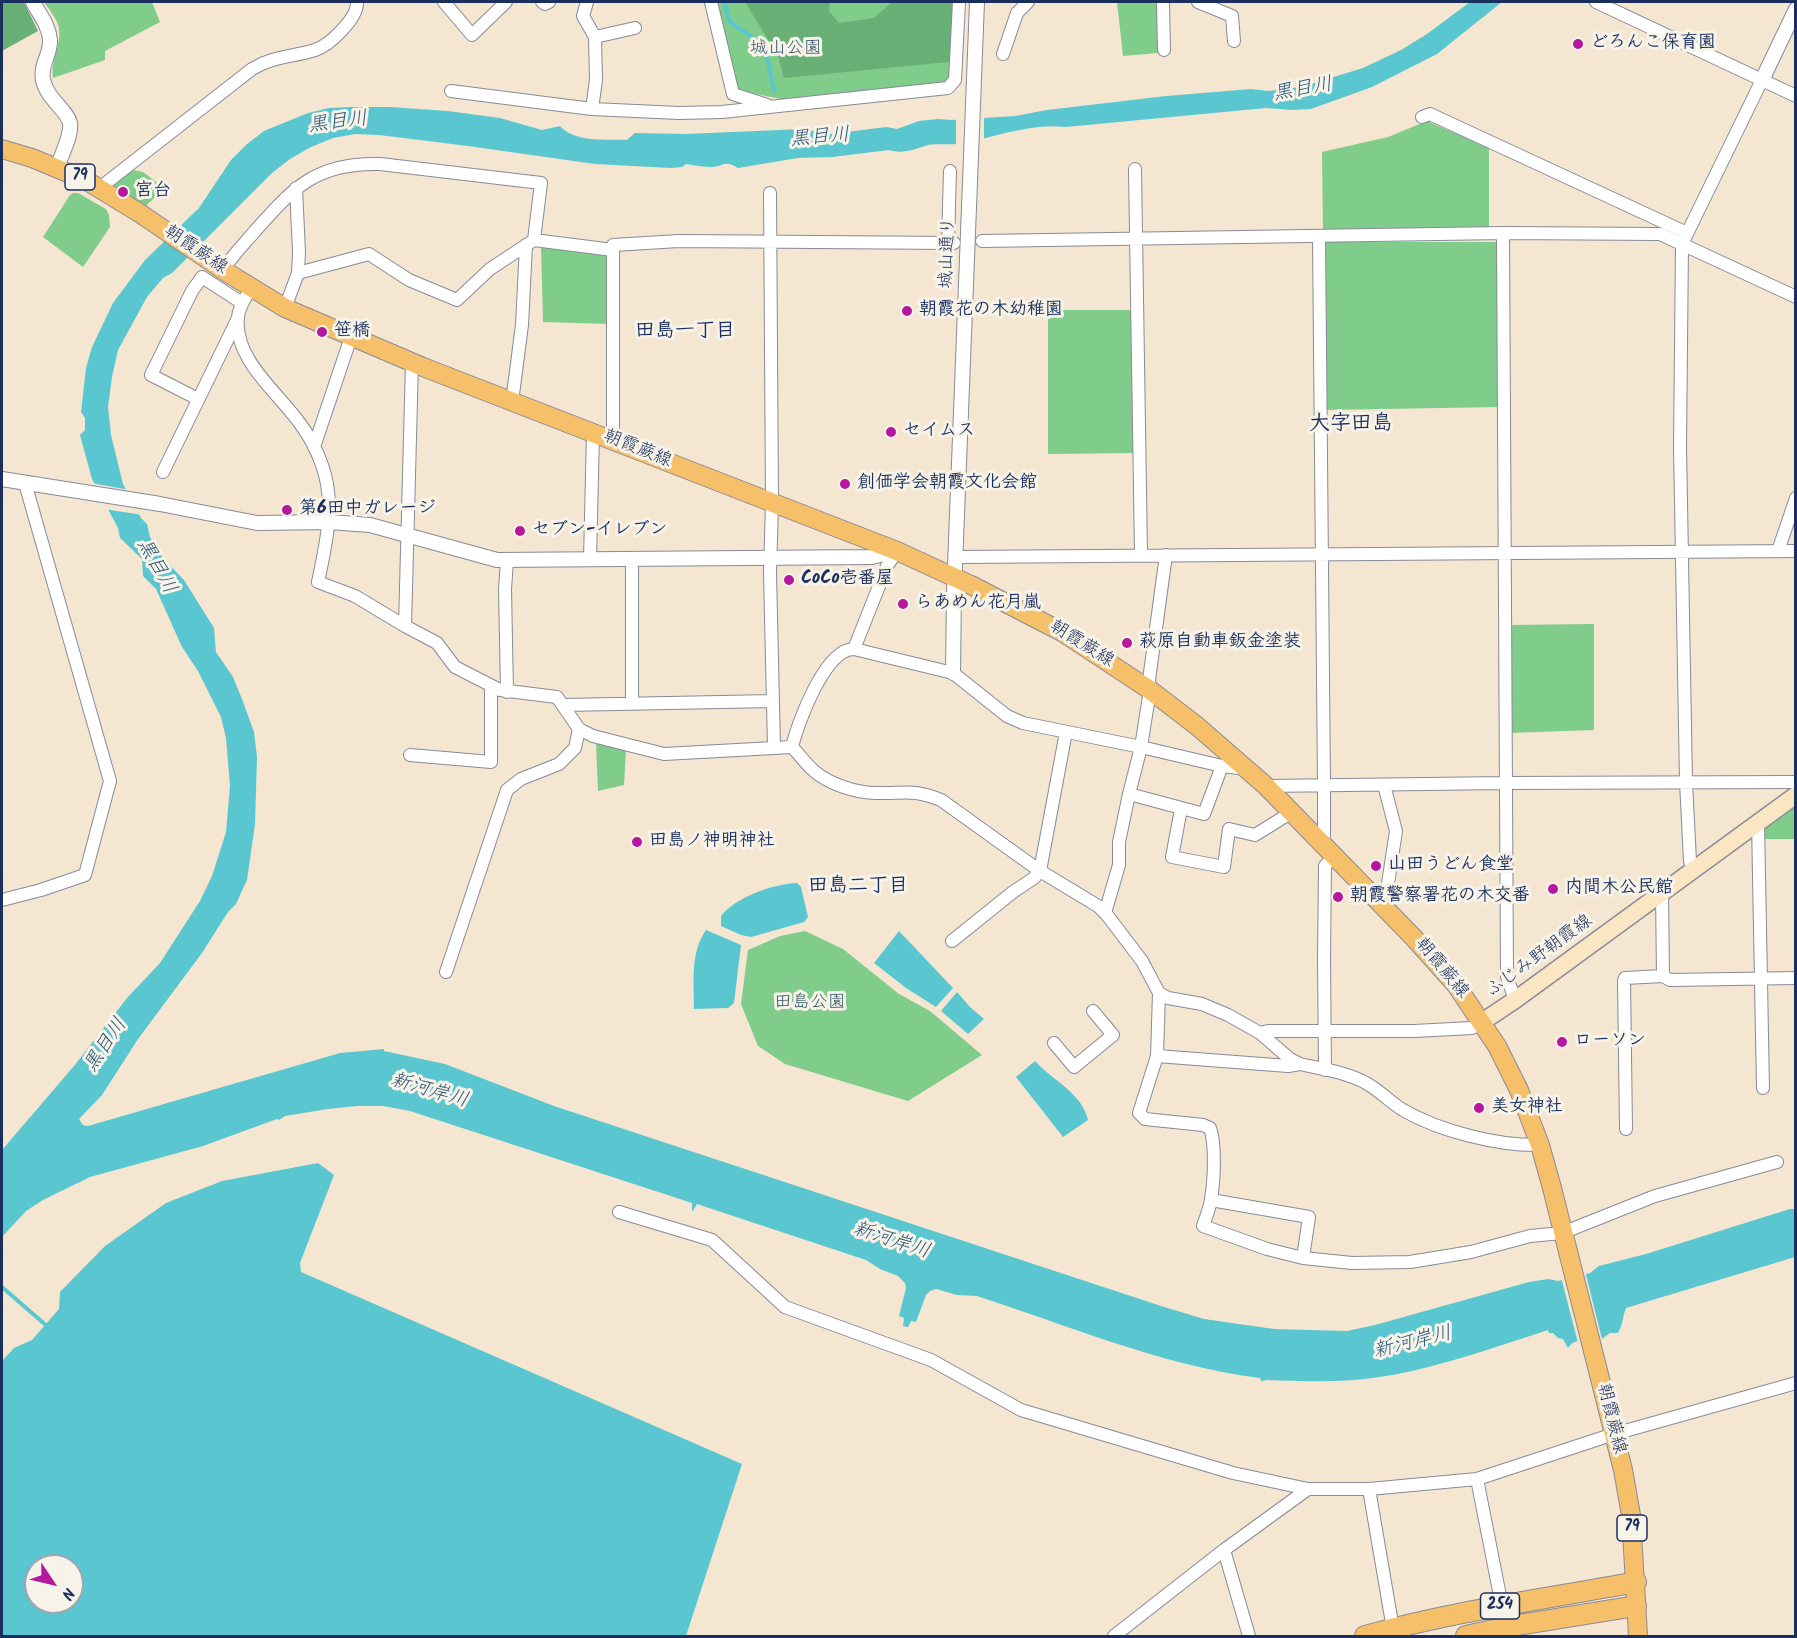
<!DOCTYPE html>
<meta charset="utf-8">
<style>
body{margin:0}
#map{position:relative;width:1797px;height:1638px;overflow:hidden;background:#f4e6d0;font-family:Kalam,sans-serif}
canvas{display:block}
.frame{position:absolute;inset:0;border:3px solid #1b2f5e;pointer-events:none}
.north{position:absolute;left:24px;top:1554px;width:60px;height:60px;box-sizing:border-box;background:#f7f3e8;border:2px solid #9fa5b1;border-radius:50%;rotate:125deg;font-size:16px;font-weight:700;line-height:24px;text-align:center;color:#1b2f5e}
.north::after{content:'';display:block;margin:auto;width:21px;height:27px;background:#b5179e;clip-path:polygon(50% 0,100% 100%,50% 72%,0 100%)}
</style>
<div id="map">
<canvas width="1797" height="1638"></canvas>
<div class="frame"></div>
<div class="north">N</div>
</div>
<script>
const context = document.querySelector('canvas').getContext('2d');
context.lineJoin = 'round';
function fill(path, color) { context.fillStyle = color; context.fill(path, 'evenodd'); }
function trace(path, color, width, dash) { context.strokeStyle = color; context.lineWidth = width; context.lineCap = dash ? 'butt' : 'round'; context.setLineDash(dash || []); context.stroke(path); }
function label(font, color, halo, rows, align = 'center') {
  context.font = font + ' Kalam,"Klee One",sans-serif'; context.lineWidth = 6; context.setLineDash([]); context.textBaseline = 'middle'; context.strokeStyle = halo; context.fillStyle = color; for (const [text, x, y, turn = 0] of rows) {
    context.save(); context.translate(x, y); context.rotate((+turn || 0) * Math.PI / 180); context.textAlign = isNaN(turn) ? turn : align; if (halo) context.strokeText(text, 0, 0); context.fillText(text, 0, 0); context.restore();
  }
}
const green = new Path2D(`
 M 44,2 L 152,2 L 160,22 L 105,51 L 105,60 L 53,78 C 50,57 65,40 57,22 C 54,15 48,8 44,2 Z
 M 716,2 L 956,2 L 952,79 L 946,85 L 785,100 L 737,90 Z
 M 1117,2 L 1158,2 L 1158,53 L 1123,56 Z
 M 1427,121 L 1489,148 L 1489,229 L 1323,230 L 1322,152 L 1388,137 Z
 M 129,169 L 143,172 L 164,188 L 146,206 L 111,184 Z
 M 73,193 L 78,193 L 106,209 L 109,215 L 110,227 L 83,267 L 43,237 L 70,195 Z
 M 1324,242 L 1497,242 L 1499,407 L 1325,410 Z
 M 541,246 L 607,256 L 609,324 L 543,322 Z
 M 1048,310 L 1134,310 L 1136,453 L 1048,454 Z
 M 1594,624 L 1594,730 L 1509,733 L 1509,625 Z
 M 596,743 L 626,750 L 624,785 L 598,791 Z
 M 1795,807 L 1795,839 L 1763,839 L 1762,831 Z
 M 805,931 L 843,949 L 899,994 L 930,1011 L 982,1055 L 908,1101 L 785,1064 L 758,1046 L 741,1004 L 748,950 L 780,936 Z`);
const forest = new Path2D(`
 M 2,2 L 24,2 L 38,31 L 2,51 Z
 M 745,2 L 830,2 L 829,11 L 839,23 L 874,18 L 892,2 L 954,2 L 949,62 L 784,78 L 778,56 Z`);
const water = new Path2D(`
 M 1470,2 L 1502,2 L 1437,54 L 1372,87 L 1311,109 L 1293,110 L 1266,108 L 1066,127 C 1029,123 994,138 957,144 C 947,145 932,143 925,146 C 913,150 901,154 889,150 L 832,157 L 798,158 L 738,168 C 724,159 723,167 711,167 C 703,167 694,165 686,164 L 682,167 L 671,168 L 595,164 L 468,146 L 379,135 L 355,134 L 333,138 L 311,147 L 290,159 L 272,173 L 172,273 L 163,278 L 147,297 L 118,350 L 112,377 L 108,407 L 111,435 L 123,484 L 141,518 L 147,524 L 150,537 L 163,558 L 184,580 L 214,628 L 216,652 L 233,677 L 242,699 L 254,732 L 257,757 L 255,824 L 247,880 L 236,904 L 228,912 L 202,953 L 138,1039 L 102,1095 L 79,1119 L 83,1125 L 88,1126 L 340,1053 L 384,1049 L 384,1051 L 445,1064 L 554,1106 L 1161,1306 L 1204,1319 L 1274,1329 L 1347,1331 L 1375,1325 L 1529,1282 L 1548,1279 L 1558,1281 L 1590,1273 L 1599,1266 L 1646,1254 L 1790,1209 L 1795,1209 L 1795,1257 L 1626,1308 C 1622,1318 1624,1322 1618,1333 L 1610,1333 L 1599,1341 C 1587,1341 1575,1337 1568,1348 L 1563,1339 L 1558,1338 L 1553,1333 L 1549,1333 L 1548,1330 C 1492,1348 1432,1370 1373,1378 C 1339,1383 1302,1381 1267,1380 L 1261,1381 L 1260,1378 C 1163,1366 1070,1326 977,1296 L 957,1295 L 936,1289 L 930,1291 L 926,1295 L 916,1322 L 911,1321 L 908,1327 L 903,1326 L 904,1318 L 899,1316 L 906,1288 L 905,1283 L 898,1276 L 880,1269 L 866,1260 L 697,1204 L 692,1212 L 692,1203 L 410,1111 L 383,1106 L 357,1106 L 328,1109 L 285,1116 L 279,1120 L 277,1119 L 203,1146 L 90,1177 L 43,1200 L 26,1211 L 2,1237 L 2,1150 L 74,1066 L 127,998 L 160,963 L 200,901 L 212,876 L 226,832 L 230,786 L 226,738 L 221,717 L 198,671 L 182,647 L 156,589 L 143,576 L 142,559 L 120,538 L 118,528 L 92,479 L 80,435 L 85,430 L 85,418 L 81,412 L 86,368 L 92,347 L 113,303 L 145,260 L 199,208 L 231,160 L 247,144 L 264,131 L 308,113 L 329,108 L 351,107 L 390,107 L 448,111 L 500,118 L 542,130 L 560,126 C 575,143 607,139 627,140 L 635,133 L 685,134 L 804,129 L 831,134 L 886,127 L 897,129 L 919,121 L 938,119 L 951,120 L 1015,116 L 1047,110 L 1166,96 L 1251,89 L 1269,91 L 1301,87 L 1363,68 L 1401,50 L 1427,34 Z
 M 797,883 L 801,887 L 808,917 L 804,922 L 751,937 L 741,935 L 721,926 L 721,916 C 736,897 773,884 797,883 Z
 M 706,930 L 741,945 L 734,1003 L 728,1008 L 694,1009 C 694,982 690,953 706,930 Z
 M 899,931 L 953,988 L 936,1007 L 906,988 L 874,963 Z
 M 957,992 L 970,1007 L 984,1019 L 968,1034 L 941,1011 Z
 M 1035,1061 C 1051,1079 1083,1094 1088,1120 L 1063,1137 L 1016,1077 Z
 M 318,1163 L 334,1175 L 300,1263 L 301,1272 L 742,1464 L 686,1636 L 2,1636 L 2,1361 L 14,1348 L 32,1340 L 59,1309 L 60,1292 L 105,1246 L 166,1203 L 222,1181 ZM 36,1566 L 72,1566 L 72,1602 L 36,1602 Z`);
const pier = new Path2D(`
 M 984,116 L 984,142 L 956,147 L 956,117 Z
 M 91,483 L 130,490 L 143,515 L 104,509 Z
 M 1585,1271 L 1603,1343 L 1599,1344 L 1578,1343 L 1561,1277 Z`);
const stream = new Path2D(`
 M 724,2 L 730,22 L 752,37 L 762,47 L 768,61 L 774,91
 M 2,1287 L 48,1327`);
const minor = new Path2D(`
 M 444,2 L 472,35 L 506,2
 M 542,2 L 545,4 L 549,2
 M 587,2 L 583,16 L 595,37 L 596,80 L 592,109
 M 711,2 L 733,94 L 767,105
 M 1163,2 L 1164,50
 M 1198,2 L 1232,16 L 1234,41
 M 1596,2 L 1796,96
 M 595,37 L 635,28
 M 1003,54 L 1017,13 L 1028,2
 M 451,91 L 592,109 L 679,113 L 722,112 L 948,88 L 955,80 L 959,2
 M 1422,117 L 1430,114 L 1687,233
 M 1135,169 L 1141,554
 M 101,189 L 106,183 L 252,69 C 273,56 293,57 315,50 C 330,45 358,18 357,2
 M 770,193 L 772,503 L 770,573 L 774,747
 M 1503,233 L 1507,977 L 1515,1000
 M 1319,237 L 1324,786 L 1324,835 L 1322,843
 M 982,241 L 1503,233 L 1660,234 L 1796,297
 M 948,243 L 950,171
 M 223,270 C 232,256 244,244 255,231 C 294,187 317,162 380,164 L 541,183 L 534,240
 M 298,273 L 369,254 L 409,280 L 457,300 L 490,269 L 534,240 L 613,250
 M 251,288 C 246,297 239,306 238,317 C 233,360 280,394 301,425 C 310,437 317,451 322,465 C 336,503 326,544 318,582 L 355,596 L 405,626
 M 285,308 L 298,273 L 299,252 L 296,188
 M 412,362 L 405,626 L 437,643 L 455,667 L 500,690 L 557,697 L 579,729 L 593,736 L 664,754 L 792,747 C 799,754 806,764 814,771 C 829,784 856,793 876,793 C 905,794 911,788 941,800 L 1040,871 L 1098,906 L 1107,915 L 1142,961 L 1159,993 L 1168,998 L 1202,1004 L 1228,1015 L 1260,1033 L 1290,1059 L 1300,1064 C 1321,1069 1347,1072 1366,1083 C 1379,1090 1390,1102 1403,1110 C 1439,1131 1498,1146 1540,1145
 M 198,399 L 151,375 L 192,291 L 202,277 L 242,303
 M 512,402 L 522,325 L 526,245
 M 613,441 L 613,245 L 679,241 L 954,243
 M 314,447 L 351,337
 M 163,472 L 238,318
 M 1778,551 L 1796,498
 M 956,557 L 1796,551
 M 590,560 L 593,433
 M 507,561 L 505,589 L 507,692
 M 854,649 L 887,566 L 897,551
 M 632,703 L 632,559
 M 564,705 L 773,701
 M 792,747 C 798,722 825,649 854,649 L 953,673 L 1007,716 L 1023,723 L 1141,747 L 1222,766 L 1247,769
 M 410,755 L 491,762 L 491,686
 M 1266,786 L 1505,783 L 1796,782
 M 1129,794 L 1204,814 L 1222,766
 M 1181,809 L 1172,857 L 1224,867 L 1229,829 L 1255,835 L 1284,817 L 1289,811
 M 1758,822 L 1763,1088
 M 1693,869 L 1690,861 L 1686,782 L 1680,447 L 1682,244 L 1762,80
 M 2,900 L 41,890 L 85,875 L 110,781 L 25,483
 M 1380,903 L 1387,890 L 1396,831 L 1384,785
 M 1105,913 L 1119,865 L 1119,842 L 1129,794 L 1141,747 L 1150,690 L 1149,680 L 1166,555
 M 952,941 L 1013,892 L 1034,878 L 1040,871 L 1066,732
 M 446,972 L 507,790 L 521,779 L 559,764 L 575,748 L 579,729
 M 1663,976 L 1670,980 L 1796,978
 M 1159,993 L 1157,1056 L 1139,1113 L 1145,1119 L 1203,1125 L 1210,1128 C 1216,1144 1214,1182 1211,1199 C 1210,1208 1206,1217 1203,1226 L 1267,1249 L 1303,1258 L 1352,1263 L 1410,1262 L 1471,1252 L 1530,1236 L 1562,1233 L 1655,1196 L 1777,1162
 M 1260,1033 L 1268,1031 L 1414,1031 L 1472,1028 L 1482,1022
 M 1054,1043 L 1074,1067 L 1113,1035 L 1093,1011
 M 1157,1056 L 1288,1066 L 1300,1064
 M 1325,1070 L 1324,959 L 1325,866 L 1334,856
 M 1626,1129 L 1624,981 L 1625,978 L 1663,976 L 1662,892
 M 1211,1200 L 1309,1217 L 1303,1258
 M 619,1212 L 712,1240 L 785,1307 L 931,1360 L 1021,1410 L 1233,1473 L 1308,1489 L 1369,1489 L 1477,1479 L 1614,1434 L 1796,1383
 M 1477,1479 L 1502,1606
 M 1369,1489 L 1393,1629
 M 1224,1550 L 1249,1636
 M 1114,1636 L 1224,1550 L 1308,1489`);
const tertiary = new Path2D(`
 M 33,2 C 39,14 49,25 50,40 C 51,54 40,64 43,80 C 47,99 67,110 70,123 C 72,136 61,155 57,168
 M 1762,80 L 1796,9
 M 2,479 L 160,504 L 257,523 L 329,522 L 370,525 L 497,560 L 872,557 L 897,551
 M 953,673 L 954,591 L 977,2`);
const secondary = new Path2D(`
 M 1482,1022 L 1515,1000 L 1796,795`);
const primary = new Path2D(`
 M 2,149 L 32,158 L 87,181 L 141,214 L 223,270 L 285,308 L 423,367 L 897,551 L 971,585 L 1062,632 L 1150,690 L 1197,726 L 1266,786 L 1414,938 L 1456,985 L 1497,1046 L 1519,1090 L 1540,1145 L 1552,1188 L 1623,1470 L 1631,1515 L 1638,1636`);
const trunk = new Path2D(`
 M 1365,1636 C 1454,1611 1546,1599 1636,1582
 M 1466,1636 L 1512,1626 L 1636,1606`);
const markers = [
 [1578,44,6,"#b5179e"],
 [123,192,6,"#b5179e"],
 [907,311,6,"#b5179e"],
 [322,332,6,"#b5179e"],
 [891,432,6,"#b5179e"],
 [845,484,6,"#b5179e"],
 [287,510,6,"#b5179e"],
 [520,531,6,"#b5179e"],
 [789,580,6,"#b5179e"],
 [903,604,6,"#b5179e"],
 [1127,643,6,"#b5179e"],
 [637,842,6,"#b5179e"],
 [1376,866,6,"#b5179e"],
 [1553,889,6,"#b5179e"],
 [1338,897,6,"#b5179e"],
 [1562,1042,6,"#b5179e"],
 [1479,1108,6,"#b5179e"]
];
const shields = [
 [80,177,30],
 [1632,1528,30],
 [1500,1606,39]
];
const shieldNames = [
 ["79",80,177],
 ["79",1632,1528],
 ["254",1500,1606]
];
const poiNames = [
 ["どろんこ保育園",1590,44],
 ["宮台",135,192],
 ["朝霞花の木幼稚園",919,311],
 ["笹橋",334,332],
 ["セイムス",903,432],
 ["創価学会朝霞文化会館",857,484],
 ["第6田中ガレージ",299,510],
 ["セブン-イレブン",532,531],
 ["CoCo壱番屋",801,580],
 ["らあめん花月嵐",915,604],
 ["萩原自動車鈑金塗装",1139,643],
 ["田島ノ神明神社",649,842],
 ["山田うどん食堂",1388,866],
 ["内間木公民館",1565,889],
 ["朝霞警察署花の木交番",1350,897],
 ["ローソン",1574,1042],
 ["美女神社",1491,1108]
];
const parkNames = [
 ["城山公園",786,50],
 ["田島公園",810,1004]
];
const streetNames = [
 ["朝霞蕨線",195,251,34],
 ["城山通り",949,253,-88],
 ["朝霞蕨線",637,450,22],
 ["朝霞蕨線",1081,645,32],
 ["ふじみ野朝霞線",1540,957,-36],
 ["朝霞蕨線",1441,969,50],
 ["朝霞蕨線",1610,1419,76]
];
const waterNames = [
 ["黒目川",1303,91,-10],
 ["黒目川",338,124,-7],
 ["黒目川",820,139,-5],
 ["黒目川",155,567,61],
 ["黒目川",107,1046,-56],
 ["新河岸川",429,1092,16],
 ["新河岸川",891,1242,18],
 ["新河岸川",1413,1344,-14]
];
const neighbourhoodNames = [
 ["田島一丁目",685,333],
 ["田島二丁目",858,888]
];
const quarterNames = [
 ["大字田島",1351,425]
];
fill(green, '#80cc8a');
fill(forest, '#68b076');
fill(water, '#5ac7d0');
fill(pier, '#f4e6d0');
trace(stream, '#5ac7d0', 4);
trace(minor, '#888a97', 14);
trace(tertiary, '#888a97', 16);
trace(secondary, '#888a97', 19);
trace(primary, '#888a97', 20);
trace(trunk, '#888a97', 22);
trace(minor, '#fff', 12);
trace(tertiary, '#fff', 14);
trace(secondary, '#fbe6c4', 16);
trace(primary, '#f6c06b', 18);
trace(trunk, '#f6c06b', 20);
for (const [x, y, r, color] of markers) { const dot = new Path2D(); dot.arc(x, y, r, 0, 2 * Math.PI); context.fillStyle = color; context.fill(dot); trace(dot, '#f7f3e8', 2); }
for (const [x, y, w] of shields) { const box = new Path2D(); box.roundRect(x - w / 2, y - 13, w, 26, 4.5); context.fillStyle = '#f7f3e8'; context.fill(box); trace(box, '#1b2f5e', 1.5); }
label('bold 16px', '#1b2f5e', null, shieldNames);
label('bold 18px', '#1b2f5e', '#f7f3e8', poiNames, 'left');
label('18px', '#345669', '#f7f3e8', parkNames);
label('18px', '#1b2f5e', '#f7f3e8', streetNames);
label('italic 20px', '#2b557a', '#f7f3e8', waterNames);
label('bold 20px', '#1b2f5e', '#f7f3e8', neighbourhoodNames);
label('bold 21px', '#1b2f5e', '#f7f3e8', quarterNames);
</script>
